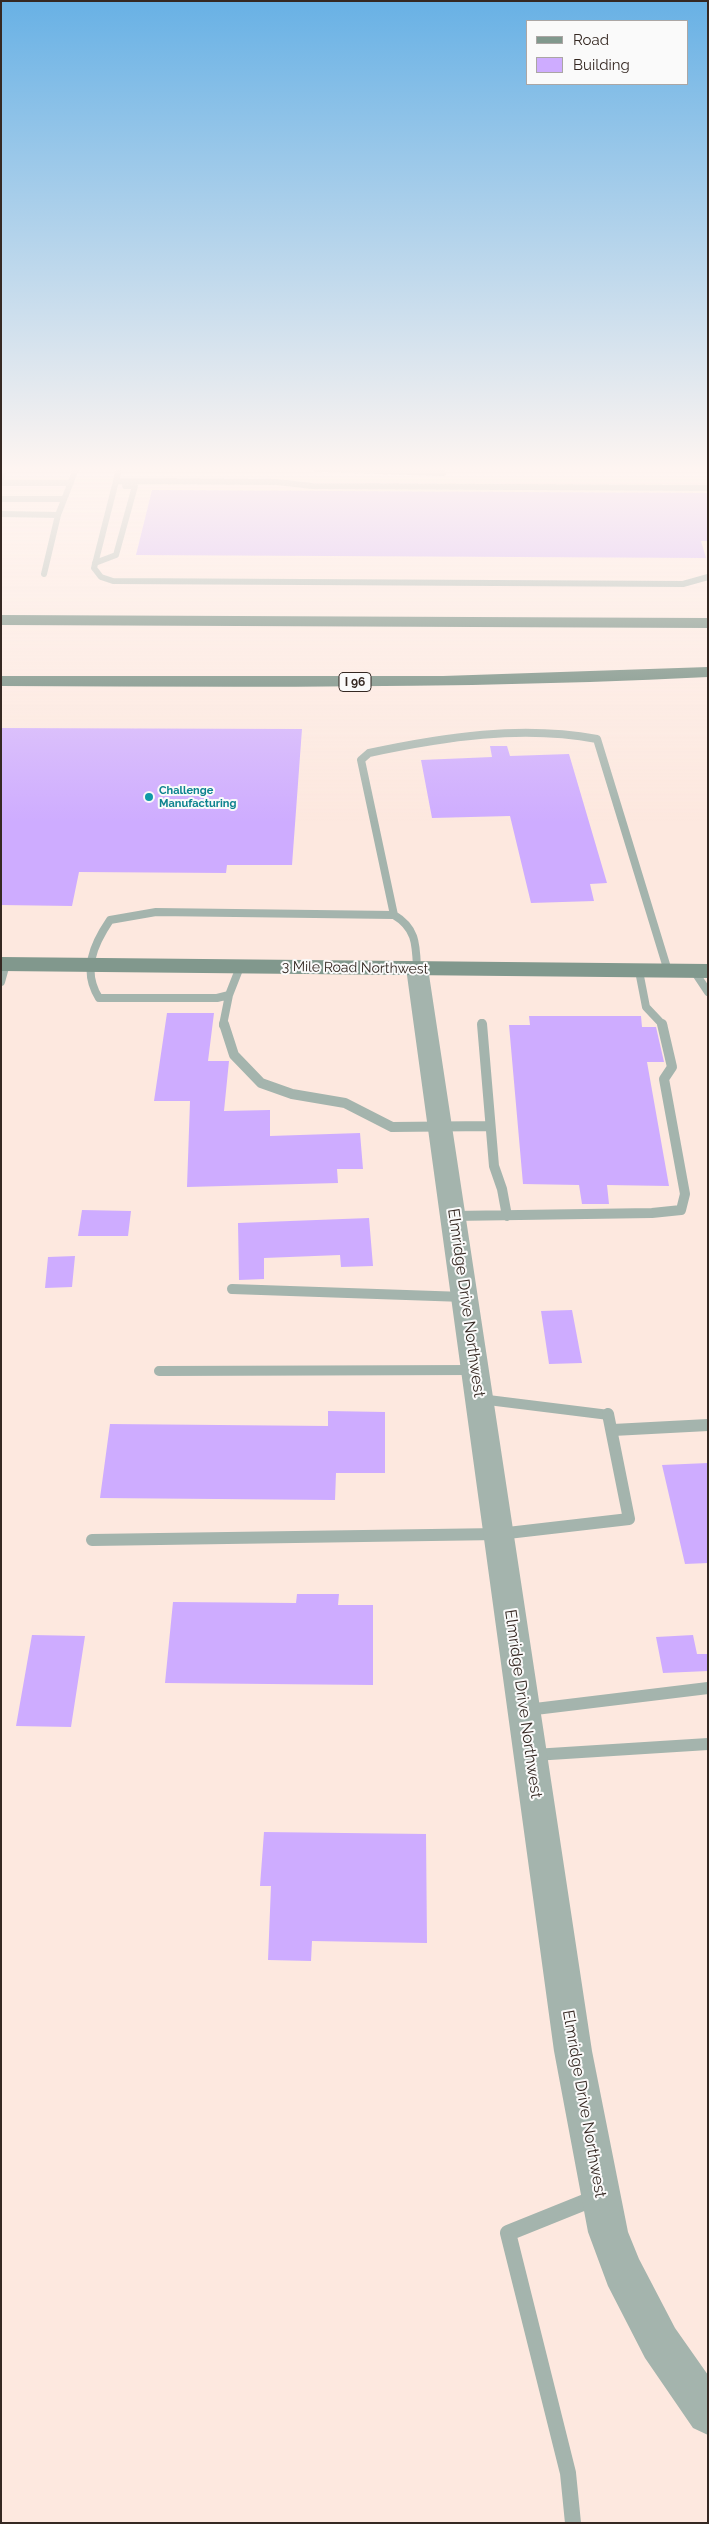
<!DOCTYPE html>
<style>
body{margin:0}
#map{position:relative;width:709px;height:2524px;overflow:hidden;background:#fde8df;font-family:Raleway,sans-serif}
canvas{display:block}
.frame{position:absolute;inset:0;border:2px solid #352822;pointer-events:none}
.legend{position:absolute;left:526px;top:20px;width:162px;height:65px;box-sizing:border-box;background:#fafafa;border:1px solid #aba6a4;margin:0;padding:6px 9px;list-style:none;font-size:15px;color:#352822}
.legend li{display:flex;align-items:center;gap:10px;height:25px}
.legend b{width:25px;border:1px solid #aba6a4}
</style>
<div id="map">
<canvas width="709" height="2524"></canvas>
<div class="frame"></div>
<ul class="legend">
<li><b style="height:6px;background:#81988d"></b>Road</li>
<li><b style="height:14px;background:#ceacff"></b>Building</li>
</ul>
</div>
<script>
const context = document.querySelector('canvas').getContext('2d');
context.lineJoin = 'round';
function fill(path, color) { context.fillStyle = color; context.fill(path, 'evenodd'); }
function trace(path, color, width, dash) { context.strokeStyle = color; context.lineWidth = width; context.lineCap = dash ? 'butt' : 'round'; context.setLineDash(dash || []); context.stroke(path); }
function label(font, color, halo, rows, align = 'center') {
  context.font = font + ' Raleway,sans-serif'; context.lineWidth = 4; context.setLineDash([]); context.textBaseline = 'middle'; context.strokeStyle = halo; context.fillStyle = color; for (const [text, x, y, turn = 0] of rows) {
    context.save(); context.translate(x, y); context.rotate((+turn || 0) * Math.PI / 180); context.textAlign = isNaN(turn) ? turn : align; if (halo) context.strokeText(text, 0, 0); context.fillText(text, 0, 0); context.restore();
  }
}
const building = new Path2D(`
 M 152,490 L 708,493 L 708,541 L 701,541 L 706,558 L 136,555 Z
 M 1,728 L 302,729 L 292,865 L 227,865 L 226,873 L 79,872 L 72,906 L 1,905 Z
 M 490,746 L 507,746 L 510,756 L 569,754 L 607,883 L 590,884 L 594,901 L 531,903 L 510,816 L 432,818 L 421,760 L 492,757 Z
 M 167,1013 L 214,1013 L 208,1061 L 229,1061 L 224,1111 L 270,1110 L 270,1136 L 360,1133 L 363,1169 L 337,1169 L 338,1183 L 187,1187 L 190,1101 L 154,1101 Z
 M 529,1016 L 641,1016 L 642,1027 L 656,1027 L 664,1062 L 647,1062 L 669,1186 L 607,1185 L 609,1204 L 582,1204 L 579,1185 L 523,1184 L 509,1025 L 530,1025 Z
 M 82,1210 L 131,1211 L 128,1236 L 78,1236 Z
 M 369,1218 L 373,1266 L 341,1267 L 340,1255 L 264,1258 L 264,1279 L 239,1280 L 238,1223 Z
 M 75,1256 L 72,1287 L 45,1288 L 48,1257 Z
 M 572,1310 L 582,1363 L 549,1364 L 541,1311 Z
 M 328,1411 L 385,1412 L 385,1473 L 336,1473 L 335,1500 L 100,1498 L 110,1424 L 328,1426 Z
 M 708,1463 L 708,1563 L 685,1564 L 662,1465 Z
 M 297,1594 L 339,1594 L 338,1605 L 373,1605 L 373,1685 L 165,1683 L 173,1602 L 296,1603 Z
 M 32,1635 L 85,1636 L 71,1727 L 16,1726 Z
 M 693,1635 L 697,1654 L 708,1654 L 708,1671 L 663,1673 L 656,1637 Z
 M 264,1832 L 426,1834 L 427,1943 L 312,1941 L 311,1961 L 268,1960 L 271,1886 L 260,1886 Z`);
const serviceFar4 = new Path2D(`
 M 119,469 L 94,568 L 101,577 L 113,581 L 683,584 L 708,577
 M 316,469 L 443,473
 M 1,480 L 4,469
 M 117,481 L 277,482 L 312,486 L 708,488
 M 1,483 L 71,483
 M 1,499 L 64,499
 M 1,514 L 58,515 L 76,469
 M 95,563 L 116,555 L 135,486 L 125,486
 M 44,574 L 58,515`);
const serviceFar3 = new Path2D(`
 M 394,915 L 361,760 L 369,753 C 444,737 521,725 597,739 L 668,971
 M 240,967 L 229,995 L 217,998 L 99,998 C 82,971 93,945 110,920 L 156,912 L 394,915 C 416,928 416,944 417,968
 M 639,971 L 646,1007 L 663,1025
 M 694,971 L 708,992
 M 1,982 L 6,964
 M 482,1023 L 482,1025
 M 223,1025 L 229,995`);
const serviceFar2 = new Path2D(`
 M 224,1024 L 234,1055 L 261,1083 L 292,1094 L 345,1103 L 392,1127 L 490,1126
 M 482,1024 L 494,1166 L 502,1189 L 507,1216
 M 453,1216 L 652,1213 L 681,1210 L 685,1194 L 664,1079 L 672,1067 L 662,1024
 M 232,1289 L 464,1297
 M 159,1371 L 474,1370
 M 480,1399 L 609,1415`);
const serviceFar1 = new Path2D(`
 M 613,1430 L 708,1425
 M 92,1540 L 499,1534 L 629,1519 L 608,1414
 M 527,1710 L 708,1688
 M 534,1755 L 708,1744`);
const service = new Path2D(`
 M 573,2523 L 568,2473 L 508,2233 L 595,2198`);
const tertiary = new Path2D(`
 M 417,961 L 425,963 L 428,968 L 592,2051 L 628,2232 L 639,2259 L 675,2328 L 708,2375 L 708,2435 L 693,2428 L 645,2358 L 608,2286 L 588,2232 L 554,2051 L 406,968 L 409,963 Z`);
const secondary = new Path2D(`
 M 1,957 L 708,964 L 708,978 L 1,971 Z`);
const motorway = new Path2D(`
 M 1,615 L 708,618 L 708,628 L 1,625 Z
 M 708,667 L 708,677 C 472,689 237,687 1,686 L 1,676 L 443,676 Z`);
const markers = [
 [149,797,5,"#0f9aa8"]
];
const farCulturenames = [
 ["Challenge",159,791],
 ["Manufacturing",159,804]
];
const shields = [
 [355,682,32]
];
const shieldNames = [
 ["I 96",355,682]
];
const streetNames = [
 ["3 Mile Road Northwest",355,968,1]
];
const nearStreetnames = [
 ["Elmridge Drive Northwest",466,1303,82],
 ["Elmridge Drive Northwest",523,1704,82],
 ["Elmridge Drive Northwest",584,2104,80]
];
fill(building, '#ceacff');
trace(serviceFar4, '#a4b4ad', 6);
trace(serviceFar3, '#a4b4ad', 8);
trace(serviceFar2, '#a4b4ad', 10);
trace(serviceFar1, '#a4b4ad', 12);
trace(service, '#a4b4ad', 16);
fill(tertiary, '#a4b4ad');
fill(secondary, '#81988d');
fill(motorway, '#517264');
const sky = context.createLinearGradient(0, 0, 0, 823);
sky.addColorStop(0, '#68b1e5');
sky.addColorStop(0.57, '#fef5f1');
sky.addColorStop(1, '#fef5f100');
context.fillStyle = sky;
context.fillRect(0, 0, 709, 823);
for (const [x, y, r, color] of markers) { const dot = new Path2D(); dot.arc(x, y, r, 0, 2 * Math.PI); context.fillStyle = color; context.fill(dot); trace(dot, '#fafafa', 2); }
label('bold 11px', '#0d838f', '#fafafa', farCulturenames, 'left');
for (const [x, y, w] of shields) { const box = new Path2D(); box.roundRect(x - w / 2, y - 9.5, w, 19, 4); context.fillStyle = '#fafafa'; context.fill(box); trace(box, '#352822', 1); }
label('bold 12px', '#352822', null, shieldNames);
label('14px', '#352822', '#fafafa', streetNames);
label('16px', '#352822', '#fafafa', nearStreetnames);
</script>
